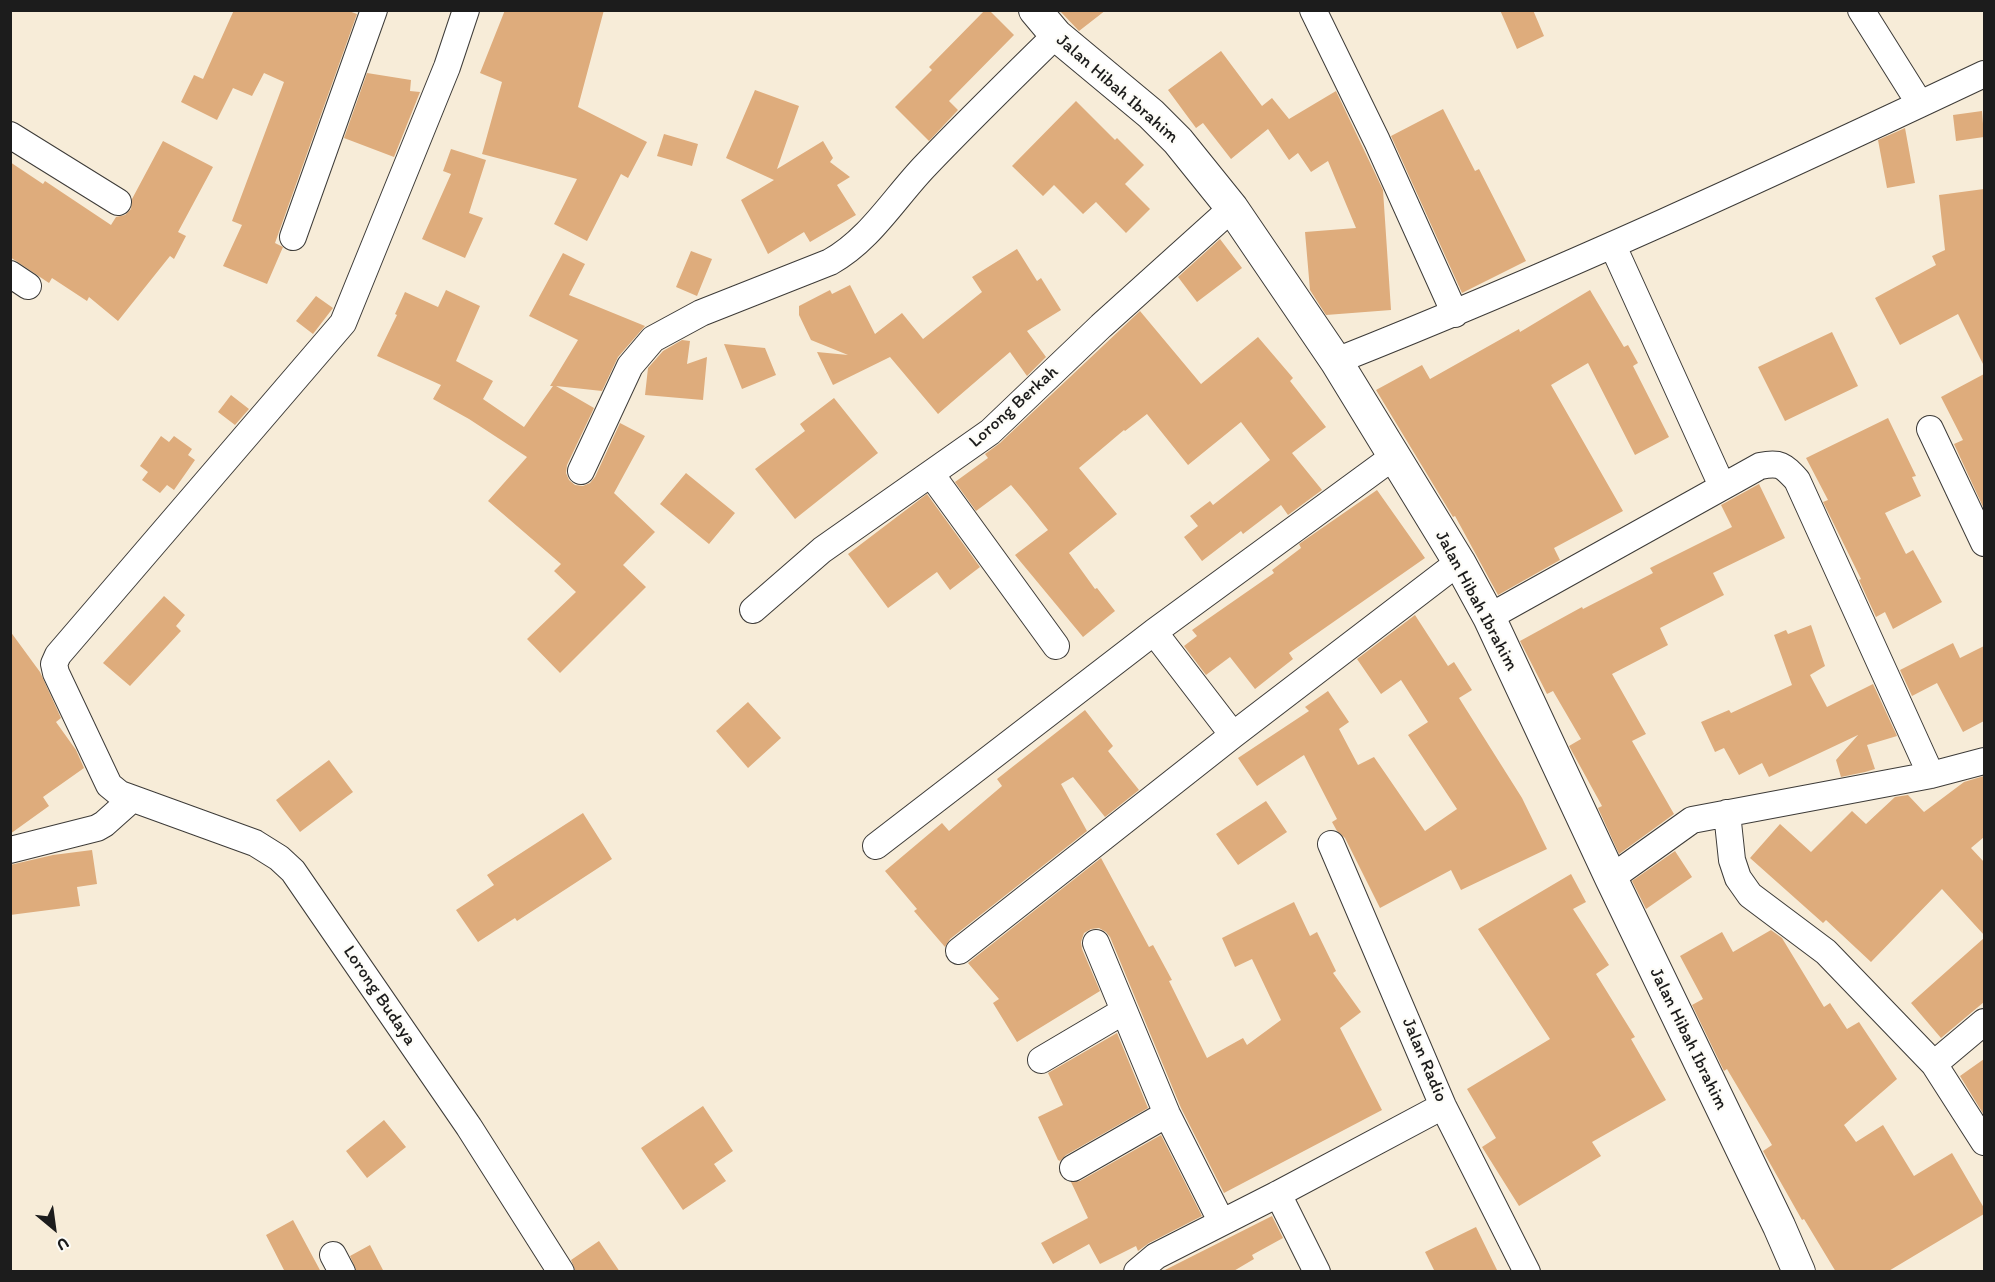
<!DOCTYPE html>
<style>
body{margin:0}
#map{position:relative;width:1995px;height:1282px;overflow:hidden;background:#f7ecd8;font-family:Itim,sans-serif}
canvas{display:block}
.frame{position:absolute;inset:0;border:12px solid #1c1c1c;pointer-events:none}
.north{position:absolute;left:24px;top:1198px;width:60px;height:60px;-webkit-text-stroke:4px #fdfcf7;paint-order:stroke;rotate:151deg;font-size:16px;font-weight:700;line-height:24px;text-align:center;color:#1c1c1c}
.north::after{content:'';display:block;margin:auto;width:21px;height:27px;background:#1c1c1c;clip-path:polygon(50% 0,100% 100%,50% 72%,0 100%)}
</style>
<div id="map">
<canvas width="1995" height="1282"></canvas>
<div class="frame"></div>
<div class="north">U</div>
</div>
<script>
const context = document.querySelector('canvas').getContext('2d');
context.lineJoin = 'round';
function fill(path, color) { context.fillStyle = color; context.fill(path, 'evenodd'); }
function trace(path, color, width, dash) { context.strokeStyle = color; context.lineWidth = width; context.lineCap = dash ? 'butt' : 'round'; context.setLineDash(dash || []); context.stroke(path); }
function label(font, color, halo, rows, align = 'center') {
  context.font = font + ' Itim,sans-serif'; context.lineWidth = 4.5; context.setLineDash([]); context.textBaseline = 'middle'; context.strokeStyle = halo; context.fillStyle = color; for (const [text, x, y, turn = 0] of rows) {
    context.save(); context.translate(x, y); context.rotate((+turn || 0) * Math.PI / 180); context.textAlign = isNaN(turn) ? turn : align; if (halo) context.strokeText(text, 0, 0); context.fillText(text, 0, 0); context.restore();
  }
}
const building = new Path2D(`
 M 234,10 L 346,10 L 357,14 L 275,243 L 283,247 L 267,284 L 223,266 L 242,225 L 232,221 L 284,82 L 264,73 L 252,96 L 233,88 L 217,120 L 181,102 L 194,75 L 203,79 Z
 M 505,10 L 604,10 L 578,107 L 647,142 L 628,178 L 621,174 L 587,241 L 554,224 L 577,179 L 482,154 L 502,82 L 480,73 Z
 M 985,10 L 989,10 L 1014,35 L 949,101 L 958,110 L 929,141 L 895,107 L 932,70 L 929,67 Z
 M 1059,10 L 1106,10 L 1079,31 Z
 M 1500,10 L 1533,10 L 1544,36 L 1517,49 Z
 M 1221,51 L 1262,106 L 1272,98 L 1289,119 L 1336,91 L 1383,190 L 1391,310 L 1326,315 L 1310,290 L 1305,232 L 1356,228 L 1328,161 L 1311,172 L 1298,153 L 1289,160 L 1268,129 L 1231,159 L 1203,123 L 1196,128 L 1168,90 Z
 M 367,73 L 411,80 L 410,91 L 420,92 L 394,157 L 344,138 Z
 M 755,90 L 799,106 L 777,169 L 823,141 L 833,158 L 830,162 L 850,177 L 837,185 L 856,215 L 810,242 L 804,232 L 768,254 L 741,200 L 774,180 L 726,158 Z
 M 1076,101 L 1115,140 L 1117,138 L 1144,165 L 1125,184 L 1150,209 L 1126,233 L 1096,202 L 1083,214 L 1054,185 L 1043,196 L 1012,166 Z
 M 1443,109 L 1475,171 L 1479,169 L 1526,261 L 1462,293 L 1391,136 Z
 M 1982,111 L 1984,137 L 1956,141 L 1953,115 Z
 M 1905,128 L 1915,183 L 1887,188 L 1878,140 Z
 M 664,134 L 698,144 L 692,166 L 657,156 Z
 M 163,141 L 213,167 L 178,232 L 186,236 L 174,259 L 170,256 L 118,321 L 89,297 L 87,301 L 52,278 L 49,283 L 10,257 L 10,162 L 43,184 L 45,181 L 111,225 L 116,217 L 125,215 L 131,209 L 132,199 Z
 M 451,149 L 486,160 L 469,213 L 483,218 L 465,258 L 422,239 L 451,174 L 443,171 Z
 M 1984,189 L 1984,366 L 1958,314 L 1900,345 L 1875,298 L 1936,265 L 1932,256 L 1945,250 L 1939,195 Z
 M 1220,239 L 1242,268 L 1197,302 L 1178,277 Z
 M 1017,249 L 1037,281 L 1041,278 L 1061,310 L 1027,331 L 1046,357 L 1027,376 L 1010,352 L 938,414 L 890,357 L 833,385 L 817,352 L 848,355 L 811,340 L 799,315 L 799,306 L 830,290 L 832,294 L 850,285 L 875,334 L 902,313 L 923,339 L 982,292 L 972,277 Z
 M 691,251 L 712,259 L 697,296 L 676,287 Z
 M 563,253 L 585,264 L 569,295 L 645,326 L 618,357 L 602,391 L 556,386 L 594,408 L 567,465 L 566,473 L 569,480 L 575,485 L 583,486 L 590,483 L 595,477 L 620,423 L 645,436 L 614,493 L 655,532 L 623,565 L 646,587 L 560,673 L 527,639 L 576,592 L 554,571 L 561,564 L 488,501 L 527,457 L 469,419 L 433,399 L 441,385 L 377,356 L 397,315 L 395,314 L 405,292 L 438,307 L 446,290 L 480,306 L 456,361 L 493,381 L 483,399 L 524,427 L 553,386 L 550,386 L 578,340 L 529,316 Z
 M 1590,290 L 1624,347 L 1628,345 L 1638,363 L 1633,366 L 1669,437 L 1635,455 L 1588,363 L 1551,385 L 1623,511 L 1554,548 L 1560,560 L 1498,595 L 1455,516 L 1453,517 L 1376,390 L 1422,365 L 1430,379 L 1519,329 L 1520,332 Z
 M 316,296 L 333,308 L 313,334 L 296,321 Z
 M 1140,311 L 1201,384 L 1258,337 L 1293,378 L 1290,381 L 1326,427 L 1292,453 L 1322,490 L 1288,515 L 1281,505 L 1243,534 L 1241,531 L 1202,561 L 1184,537 L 1198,526 L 1190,516 L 1210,501 L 1213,505 L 1270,460 L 1241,422 L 1188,465 L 1147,414 L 1125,431 L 1124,430 L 1079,468 L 1117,514 L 1069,553 L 1095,589 L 1097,588 L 1115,611 L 1083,637 L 1015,555 L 1048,530 L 1028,505 L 1011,485 L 976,511 L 955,482 L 988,458 L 985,454 L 1000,443 Z
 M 1832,332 L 1858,386 L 1785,421 L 1758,367 Z
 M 682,340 L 690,341 L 687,364 L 707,357 L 703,400 L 645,395 L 648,368 L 663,351 Z
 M 724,344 L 765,348 L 776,375 L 742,389 Z
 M 1984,374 L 1984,509 L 1954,444 L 1963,440 L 1941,397 Z
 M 231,395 L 249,409 L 235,425 L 218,412 Z
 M 834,398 L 878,453 L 795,519 L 755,469 L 805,431 L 800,424 Z
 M 1888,418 L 1916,476 L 1912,477 L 1921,496 L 1885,513 L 1906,554 L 1913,550 L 1942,602 L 1893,629 L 1885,612 L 1876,617 L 1859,580 L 1861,579 L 1823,502 L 1828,500 L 1806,458 Z
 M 161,436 L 169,442 L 174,436 L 192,449 L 188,455 L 195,460 L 174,490 L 167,485 L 160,493 L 142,480 L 148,472 L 140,466 Z
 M 686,473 L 735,513 L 709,544 L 660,504 Z
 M 1759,484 L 1785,538 L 1713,573 L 1724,595 L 1660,628 L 1668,645 L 1612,674 L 1646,734 L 1632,741 L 1674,814 L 1619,854 L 1598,808 L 1602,806 L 1569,746 L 1581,739 L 1553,691 L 1547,694 L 1520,641 L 1582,607 L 1583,609 L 1653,573 L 1650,568 L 1732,527 L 1721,505 Z
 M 1377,490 L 1425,558 L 1289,653 L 1293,659 L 1255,689 L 1230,657 L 1206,675 L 1184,646 L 1197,636 L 1192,630 L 1274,573 L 1272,570 L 1301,548 L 1299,544 Z
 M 927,494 L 980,567 L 950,590 L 937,572 L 888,608 L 848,554 Z
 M 164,596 L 185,615 L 176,626 L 181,631 L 130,686 L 103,663 Z
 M 1415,615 L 1448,666 L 1454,662 L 1472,690 L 1459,698 L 1522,798 L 1547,849 L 1461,890 L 1451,870 L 1380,908 L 1345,838 L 1337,831 L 1332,822 L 1337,819 L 1304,755 L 1257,786 L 1238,758 L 1309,711 L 1305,707 L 1328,691 L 1349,722 L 1339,729 L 1358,765 L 1374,757 L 1425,831 L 1457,809 L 1408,735 L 1428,722 L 1401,680 L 1381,694 L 1357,659 Z
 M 1811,625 L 1825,666 L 1810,675 L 1827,707 L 1873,684 L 1897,736 L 1867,745 L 1875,769 L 1865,772 L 1841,777 L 1836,760 L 1858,735 L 1769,777 L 1762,763 L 1739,775 L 1724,748 L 1715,752 L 1701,722 L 1729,710 L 1731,713 L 1792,685 L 1774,635 L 1786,630 L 1788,634 Z
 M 10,631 L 40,672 L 61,718 L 56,722 L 76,750 L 84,768 L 43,797 L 49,806 L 10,834 Z
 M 1953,643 L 1960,658 L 1984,646 L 1984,721 L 1963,732 L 1937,683 L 1912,696 L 1900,670 Z
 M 748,702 L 781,738 L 748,768 L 716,731 Z
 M 1085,710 L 1113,746 L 1108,751 L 1139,790 L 1105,817 L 1073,777 L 1061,784 L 1087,831 L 950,939 L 945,947 L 914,911 L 917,909 L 885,871 L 942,823 L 949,831 L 1002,786 L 997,779 Z
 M 329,760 L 353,792 L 300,832 L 276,800 Z
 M 1984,776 L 1984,837 L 1971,848 L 1984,862 L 1984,935 L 1942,889 L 1871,962 L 1826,920 L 1823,923 L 1750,858 L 1780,824 L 1811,852 L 1852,811 L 1866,824 L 1895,797 L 1908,795 L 1924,812 L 1964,782 Z
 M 1266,801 L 1287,832 L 1238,865 L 1216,834 Z
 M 583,813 L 612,859 L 517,921 L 515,918 L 478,942 L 456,910 L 494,885 L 487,875 Z
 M 92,850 L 97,884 L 77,887 L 80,906 L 10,915 L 10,865 L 53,855 Z
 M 1675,851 L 1692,877 L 1646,909 L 1632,881 Z
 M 1101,858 L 1149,947 L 1153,945 L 1172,980 L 1169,981 L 1207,1058 L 1243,1038 L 1247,1045 L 1281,1020 L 1252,959 L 1235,967 L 1222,938 L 1294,902 L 1310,936 L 1317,932 L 1336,971 L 1333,973 L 1361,1012 L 1340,1028 L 1382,1110 L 1224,1193 L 1181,1108 L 1110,937 L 1106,932 L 1099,928 L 1091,929 L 1084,933 L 1081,942 L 1082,949 L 1100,991 L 1017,1042 L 993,1003 L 999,999 L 968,963 Z
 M 1571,874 L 1586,902 L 1573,909 L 1609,965 L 1596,974 L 1635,1037 L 1631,1039 L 1666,1100 L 1592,1142 L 1601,1156 L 1519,1206 L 1482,1147 L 1496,1138 L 1467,1089 L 1550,1039 L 1478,929 Z
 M 1771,930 L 1782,938 L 1824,1007 L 1830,1003 L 1847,1029 L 1859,1022 L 1897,1079 L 1844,1125 L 1856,1142 L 1883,1125 L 1914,1176 L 1952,1153 L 1984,1208 L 1984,1214 L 1887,1272 L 1836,1272 L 1804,1219 L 1802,1220 L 1763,1151 L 1772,1145 L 1727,1069 L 1724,1071 L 1692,1005 L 1703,999 L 1680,956 L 1722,932 L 1733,952 Z
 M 1984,938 L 1984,1002 L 1941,1038 L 1911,1003 Z
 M 1117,1033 L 1148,1108 L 1066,1155 L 1060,1161 L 1058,1160 L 1038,1117 L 1063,1105 L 1048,1073 Z
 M 1984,1059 L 1984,1115 L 1960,1076 Z
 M 703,1106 L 733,1151 L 714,1164 L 726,1181 L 683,1210 L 641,1148 Z
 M 384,1120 L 406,1147 L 367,1178 L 346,1151 Z
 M 1161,1135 L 1202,1216 L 1149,1243 L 1138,1251 L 1136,1246 L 1100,1264 L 1089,1244 L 1053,1264 L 1041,1243 L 1088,1218 L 1071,1182 L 1080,1181 Z
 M 1272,1216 L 1283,1238 L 1252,1255 L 1254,1259 L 1232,1272 L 1161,1272 Z
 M 293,1220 L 321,1272 L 285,1272 L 266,1235 Z
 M 1476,1227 L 1498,1272 L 1435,1272 L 1425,1252 Z
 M 599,1241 L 620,1272 L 576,1272 L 571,1260 Z
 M 370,1245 L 384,1272 L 357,1272 L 350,1256 Z`);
const minor = new Path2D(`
 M 466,10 L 447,67 L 343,323 L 58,655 L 54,664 L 56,673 L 109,785 L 120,794 L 255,843 L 279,858 L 293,871 L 469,1127 L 561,1272
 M 1313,10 L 1377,141 L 1455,314
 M 1861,10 L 1920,104
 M 10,135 L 118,202
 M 293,237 L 374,10
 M 1613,246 L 1722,486
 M 10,274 L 28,286
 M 1336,361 C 1556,274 1770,175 1984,74
 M 1930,429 L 1984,543
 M 581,471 L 630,366 L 653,339 L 701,313 L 830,262 C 870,240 895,197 926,165 C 968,121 1012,78 1056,35
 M 931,474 L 1056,646
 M 753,610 L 822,550 L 990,432 L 1101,326 L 1232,208
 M 1489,617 L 1760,466 C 1780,462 1783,465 1797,480 L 1931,775
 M 1154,632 L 1233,735
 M 1727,813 L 1732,860 L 1738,878 L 1750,895 L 1826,952 L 1934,1064
 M 1331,844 L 1443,1106 L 1527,1272
 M 876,846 L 1154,632 L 1393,457
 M 10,850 L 97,828 L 104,824 L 132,799
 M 1611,878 L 1692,820 L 1931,775 L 1984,761
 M 1096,943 L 1167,1114 L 1221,1221
 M 959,951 L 1233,735 L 1459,562
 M 1984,1022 L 1934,1064 L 1984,1142
 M 1041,1060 L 1124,1011
 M 1073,1168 L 1167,1114
 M 1278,1194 L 1317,1272
 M 333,1255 L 342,1272
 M 1137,1272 L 1156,1256 L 1278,1194 L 1443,1106`);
const tertiary = new Path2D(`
 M 1035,10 L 1056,35 L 1151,114 L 1178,141 L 1232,208 L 1336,361 L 1459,562 L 1489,617 L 1611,878 L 1779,1226 L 1799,1272`);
const streetNames = [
 ["Jalan Hibah Ibrahim",1117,89,41],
 ["Lorong Berkah",1014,407,-42],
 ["Jalan Hibah Ibrahim",1476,601,62],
 ["Lorong Budaya",379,996,56],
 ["Jalan Hibah Ibrahim",1688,1039,64],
 ["Jalan Radio",1424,1060,67]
];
fill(building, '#deac7c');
trace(minor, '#3d3b38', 28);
trace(tertiary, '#3d3b38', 34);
trace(minor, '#fff', 26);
trace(tertiary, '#fff', 32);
label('18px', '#1c1c1c', '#fdfcf7', streetNames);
</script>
